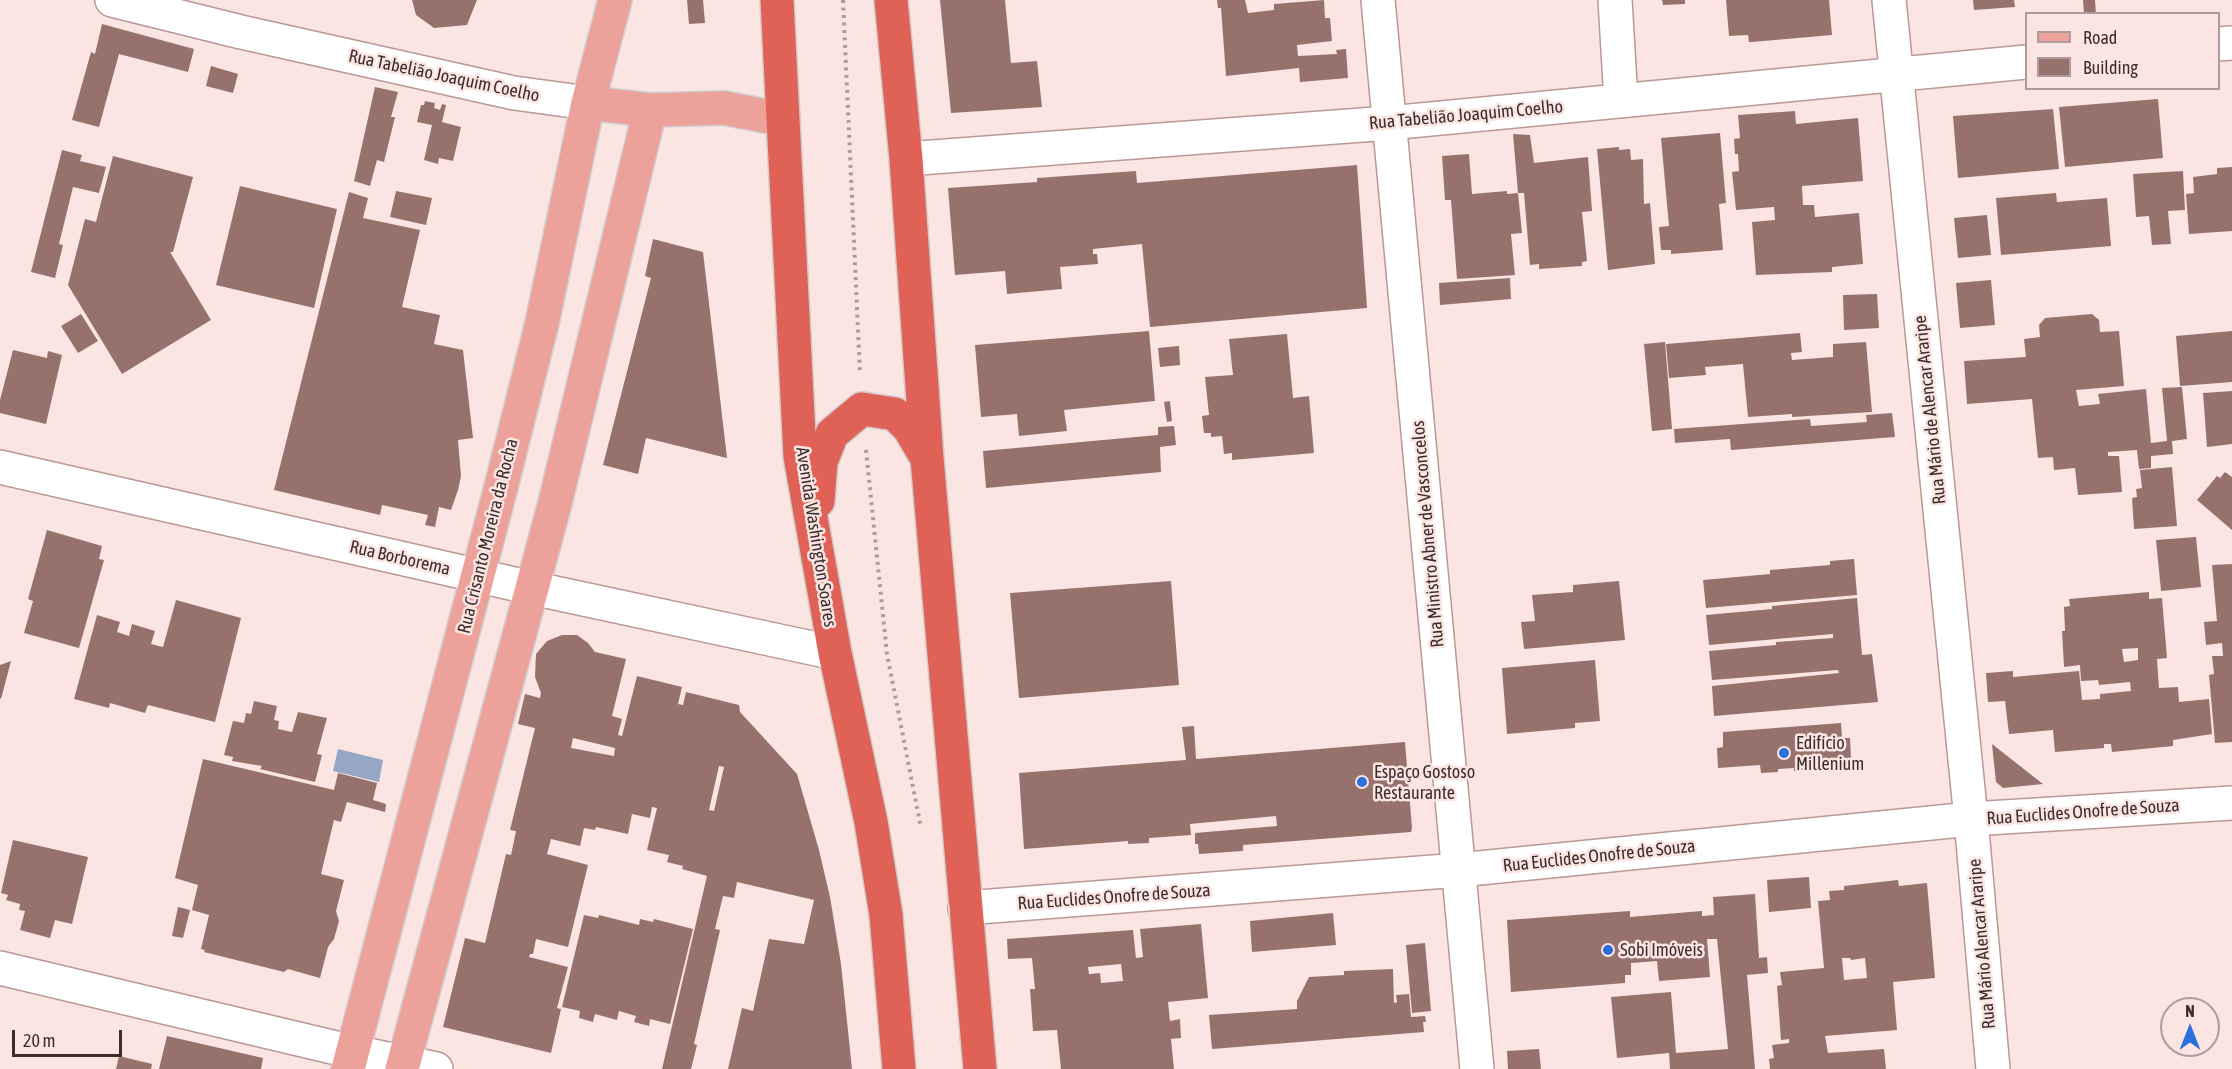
<!DOCTYPE html>
<meta charset="utf-8">
<style>
body{margin:0}
#map{position:relative;width:2232px;height:1069px;overflow:hidden;background:#fbe5e2;font-family:"Asap Condensed",sans-serif}
canvas{display:block}
.legend{position:absolute;left:2025px;top:12px;width:195px;height:78px;box-sizing:border-box;background:#fbe5e2;border:2px solid #af9c9a;margin:0;padding:8px 10px;list-style:none;font-size:18px;color:#3c2e2d}
.legend li{display:flex;align-items:center;gap:12px;height:30px}
.legend b{width:30px;border:2px solid #af9c9a}
.north{position:absolute;left:2160px;top:997px;width:60px;height:60px;box-sizing:border-box;background:#fbe5e2;border:2px solid #af9c9a;border-radius:50%;rotate:0deg;font-size:16px;font-weight:700;line-height:24px;text-align:center;color:#3c2e2d}
.north::after{content:'';display:block;margin:auto;width:21px;height:27px;background:#2b6fdc;clip-path:polygon(50% 0,100% 100%,50% 72%,0 100%)}
.scale{position:absolute;left:12px;top:1030px;width:110px;height:27px;box-sizing:border-box;border:3px solid #3c2e2d;border-top:0;padding-left:8px;font-size:18px;line-height:21px;white-space:nowrap;color:#3c2e2d;-webkit-text-stroke:4px #fbe5e2;paint-order:stroke}
</style>
<div id="map">
<canvas width="2232" height="1069"></canvas>
<ul class="legend">
<li><b style="height:8px;background:#eca19a"></b>Road</li>
<li><b style="height:16px;background:#97726d"></b>Building</li>
</ul>
<div class="north">N</div>
<div class="scale">20 m</div>
</div>
<script>
const context = document.querySelector('canvas').getContext('2d');
context.lineJoin = 'round';
function fill(path, color) { context.fillStyle = color; context.fill(path, 'evenodd'); }
function trace(path, color, width, dash) { context.strokeStyle = color; context.lineWidth = width; context.lineCap = dash ? 'butt' : 'round'; context.setLineDash(dash || []); context.stroke(path); }
function label(font, color, halo, rows, align = 'center') {
  context.font = font + ' "Asap Condensed",sans-serif'; context.lineWidth = 5; context.setLineDash([]); context.textBaseline = 'middle'; context.strokeStyle = halo; context.fillStyle = color; for (const [text, x, y, turn = 0] of rows) {
    context.save(); context.translate(x, y); context.rotate((+turn || 0) * Math.PI / 180); context.textAlign = isNaN(turn) ? turn : align; if (halo) context.strokeText(text, 0, 0); context.fillText(text, 0, 0); context.restore();
  }
}
const water = new Path2D(`
 M 338,749 L 383,760 L 379,782 L 333,771 Z`);
const building = new Path2D(`
 M 412,0 L 477,0 L 467,25 L 434,28 L 416,15 Z
 M 687,0 L 703,0 L 705,23 L 689,24 Z
 M 940,0 L 1005,0 L 1011,63 L 1037,61 L 1042,107 L 951,113 Z
 M 1217,0 L 1245,0 L 1248,13 L 1274,10 L 1274,4 L 1324,0 L 1325,18 L 1330,18 L 1332,41 L 1297,45 L 1298,56 L 1337,54 L 1336,50 L 1346,49 L 1348,78 L 1300,82 L 1299,68 L 1226,76 L 1221,8 L 1218,8 Z
 M 1662,0 L 1685,0 L 1685,4 L 1663,5 Z
 M 1726,0 L 1829,0 L 1832,35 L 1752,42 L 1749,42 L 1748,35 L 1729,36 Z
 M 1973,0 L 2014,0 L 2015,7 L 1974,10 Z
 M 2083,0 L 2095,0 L 2096,14 L 2084,14 Z
 M 102,24 L 194,49 L 188,72 L 119,54 L 99,127 L 72,120 L 91,52 L 95,54 Z
 M 211,66 L 238,74 L 233,93 L 206,86 Z
 M 375,87 L 398,92 L 391,117 L 395,117 L 384,162 L 377,160 L 370,186 L 354,181 Z
 M 2158,99 L 2163,158 L 2065,167 L 2059,107 Z
 M 425,101 L 435,103 L 434,108 L 440,110 L 442,104 L 446,105 L 442,122 L 461,127 L 453,161 L 439,158 L 438,164 L 424,160 L 432,125 L 417,122 L 421,105 L 424,105 Z
 M 2053,109 L 2059,169 L 1958,178 L 1953,116 Z
 M 1795,111 L 1796,124 L 1858,118 L 1863,181 L 1802,186 L 1803,205 L 1814,205 L 1815,217 L 1859,213 L 1863,264 L 1832,267 L 1832,272 L 1756,275 L 1752,222 L 1775,220 L 1774,207 L 1736,210 L 1732,172 L 1739,171 L 1738,154 L 1735,154 L 1734,139 L 1740,138 L 1738,115 Z
 M 1720,133 L 1726,203 L 1719,204 L 1723,250 L 1671,254 L 1671,250 L 1661,250 L 1659,227 L 1669,226 L 1661,138 Z
 M 1513,134 L 1530,135 L 1534,163 L 1588,157 L 1592,211 L 1582,212 L 1587,261 L 1582,262 L 1582,266 L 1539,269 L 1539,264 L 1530,265 L 1524,193 L 1518,193 L 1522,233 L 1511,234 L 1515,275 L 1457,279 L 1451,200 L 1445,200 L 1442,156 L 1469,154 L 1472,194 L 1507,191 L 1507,194 L 1518,193 Z
 M 1619,147 L 1619,150 L 1630,149 L 1631,160 L 1643,159 L 1644,204 L 1650,203 L 1655,264 L 1608,270 L 1597,149 Z
 M 62,150 L 82,155 L 80,161 L 106,167 L 99,193 L 73,187 L 59,244 L 63,245 L 55,278 L 31,272 Z
 M 113,156 L 193,177 L 173,252 L 170,252 L 211,320 L 122,374 L 68,285 L 85,219 L 96,222 Z
 M 1357,165 L 1367,308 L 1150,327 L 1142,244 L 1093,249 L 1093,254 L 1097,254 L 1098,264 L 1060,267 L 1062,289 L 1007,294 L 1005,271 L 955,275 L 948,188 L 1037,182 L 1037,178 L 1136,171 L 1137,183 Z
 M 2232,167 L 2232,231 L 2189,234 L 2186,194 L 2194,193 L 2193,177 L 2217,174 L 2217,168 Z
 M 2183,171 L 2185,210 L 2168,211 L 2171,244 L 2152,245 L 2149,216 L 2136,217 L 2133,174 Z
 M 240,186 L 337,209 L 314,308 L 216,285 Z
 M 396,191 L 432,198 L 426,225 L 390,217 Z
 M 349,192 L 368,198 L 363,218 L 420,230 L 402,307 L 440,315 L 434,344 L 463,350 L 473,438 L 458,440 L 461,476 L 458,490 L 451,510 L 439,507 L 435,527 L 425,525 L 428,515 L 382,505 L 380,515 L 274,490 Z
 M 2056,193 L 2057,202 L 2107,198 L 2111,246 L 2001,255 L 1996,198 Z
 M 1987,215 L 1991,255 L 1958,258 L 1954,218 Z
 M 653,239 L 703,252 L 727,458 L 646,438 L 638,474 L 603,465 L 651,278 L 645,276 Z
 M 1510,278 L 1511,299 L 1440,305 L 1439,283 Z
 M 1991,280 L 1995,325 L 1960,328 L 1956,283 Z
 M 1877,294 L 1879,328 L 1844,330 L 1843,295 Z
 M 81,314 L 98,341 L 78,353 L 61,326 Z
 M 2092,314 L 2099,320 L 2100,332 L 2119,331 L 2124,386 L 2076,390 L 2079,406 L 2100,404 L 2098,394 L 2146,389 L 2151,443 L 2167,441 L 2162,388 L 2182,387 L 2187,439 L 2172,441 L 2173,454 L 2151,456 L 2151,468 L 2139,469 L 2137,450 L 2108,452 L 2108,456 L 2119,456 L 2122,492 L 2078,495 L 2075,468 L 2054,470 L 2053,457 L 2038,458 L 2032,399 L 1967,404 L 1964,361 L 2026,357 L 2024,339 L 2040,337 L 2039,325 L 2045,318 Z
 M 1149,331 L 1155,401 L 1064,410 L 1067,431 L 1019,436 L 1017,414 L 981,417 L 975,345 Z
 M 2232,331 L 2232,382 L 2180,386 L 2176,336 Z
 M 1800,333 L 1802,352 L 1791,353 L 1792,360 L 1833,357 L 1833,344 L 1866,342 L 1872,412 L 1792,417 L 1792,414 L 1748,417 L 1743,364 L 1705,367 L 1706,375 L 1669,378 L 1666,344 Z
 M 1287,334 L 1293,398 L 1309,396 L 1314,453 L 1232,460 L 1232,453 L 1224,454 L 1222,436 L 1211,437 L 1211,433 L 1204,433 L 1202,416 L 1209,415 L 1205,377 L 1233,375 L 1229,339 Z
 M 1665,342 L 1672,429 L 1652,431 L 1644,344 Z
 M 1179,346 L 1180,365 L 1160,367 L 1158,348 Z
 M 13,350 L 47,358 L 48,351 L 62,355 L 46,424 L 0,413 L 0,400 Z
 M 2232,391 L 2232,444 L 2207,447 L 2203,393 Z
 M 1170,401 L 1172,421 L 1167,422 L 1164,402 Z
 M 1892,413 L 1895,437 L 1731,450 L 1730,439 L 1675,443 L 1674,429 L 1810,419 L 1811,426 L 1867,422 L 1866,415 Z
 M 1174,426 L 1176,445 L 1160,447 L 1161,472 L 986,488 L 983,451 L 1158,435 L 1158,427 Z
 M 2172,467 L 2177,526 L 2134,529 L 2132,498 L 2137,497 L 2136,489 L 2142,488 L 2140,470 Z
 M 2225,472 L 2232,477 L 2232,530 L 2197,500 L 2217,476 L 2220,478 Z
 M 47,530 L 102,546 L 99,559 L 104,560 L 79,648 L 24,633 L 33,601 L 28,599 Z
 M 2196,537 L 2201,587 L 2161,591 L 2156,540 Z
 M 1854,559 L 1857,595 L 1706,608 L 1703,580 L 1770,574 L 1770,570 L 1830,565 L 1830,561 Z
 M 2232,564 L 2232,742 L 2215,743 L 2209,675 L 2214,674 L 2212,656 L 2223,656 L 2222,643 L 2206,645 L 2204,622 L 2217,621 L 2212,565 Z
 M 1171,581 L 1179,685 L 1019,698 L 1010,593 Z
 M 1619,581 L 1625,640 L 1524,649 L 1521,622 L 1535,621 L 1532,595 L 1573,592 L 1573,585 Z
 M 2149,592 L 2149,599 L 2162,598 L 2167,658 L 2157,659 L 2159,688 L 2178,687 L 2179,702 L 2209,699 L 2212,734 L 2173,740 L 2173,746 L 2112,752 L 2111,744 L 2104,744 L 2104,748 L 2055,752 L 2053,730 L 2009,734 L 2005,701 L 1988,702 L 1986,673 L 2013,671 L 2013,677 L 2079,671 L 2082,700 L 2100,699 L 2100,694 L 2131,691 L 2130,682 L 2099,685 L 2098,680 L 2081,681 L 2080,665 L 2064,667 L 2062,631 L 2065,631 L 2064,607 L 2070,606 L 2069,599 ZM 2138,648 L 2138,660 L 2124,662 L 2122,649 Z
 M 1857,598 L 1862,655 L 1872,654 L 1878,702 L 1714,716 L 1712,686 L 1839,673 L 1838,670 L 1712,680 L 1709,651 L 1776,645 L 1776,642 L 1833,638 L 1833,634 L 1709,645 L 1706,615 L 1772,609 L 1772,606 Z
 M 176,600 L 241,618 L 215,722 L 148,705 L 145,713 L 110,703 L 109,708 L 74,699 L 97,615 L 120,622 L 117,632 L 129,636 L 132,624 L 155,631 L 151,644 L 163,647 Z
 M 562,635 L 577,635 L 588,643 L 595,652 L 626,659 L 612,716 L 622,719 L 618,735 L 622,736 L 637,676 L 682,687 L 678,704 L 683,705 L 686,692 L 739,705 L 740,712 L 797,774 L 819,850 L 830,897 L 841,964 L 852,1069 L 728,1069 L 742,1008 L 753,1011 L 769,939 L 804,944 L 814,900 L 737,882 L 734,898 L 723,896 L 715,929 L 720,930 L 694,1044 L 697,1045 L 691,1069 L 662,1069 L 707,876 L 682,869 L 683,866 L 667,862 L 669,855 L 647,850 L 657,808 L 652,807 L 650,818 L 632,814 L 628,834 L 596,827 L 595,830 L 584,828 L 580,846 L 551,839 L 547,854 L 588,865 L 568,947 L 536,939 L 533,954 L 530,954 L 529,957 L 568,967 L 557,1008 L 561,1009 L 551,1053 L 443,1027 L 465,938 L 485,943 L 506,854 L 511,855 L 516,831 L 510,830 L 535,728 L 518,724 L 525,694 L 540,698 L 541,693 L 535,677 L 536,654 L 547,641 ZM 573,738 L 615,748 L 614,756 L 571,748 ZM 719,766 L 724,767 L 714,811 L 709,810 Z
 M 1595,660 L 1600,721 L 1575,723 L 1575,728 L 1507,734 L 1502,668 Z
 M 11,661 L 1,699 L 0,698 L 0,665 Z
 M 254,701 L 277,706 L 274,720 L 279,721 L 278,729 L 292,732 L 298,712 L 327,718 L 317,754 L 322,755 L 315,782 L 260,769 L 262,766 L 232,761 L 233,757 L 224,755 L 233,721 L 244,723 L 246,713 L 251,714 Z
 M 1841,723 L 1842,738 L 1850,738 L 1851,759 L 1811,762 L 1811,769 L 1794,771 L 1794,768 L 1778,769 L 1778,772 L 1761,773 L 1760,765 L 1718,768 L 1717,748 L 1723,747 L 1723,732 Z
 M 1194,726 L 1196,759 L 1405,742 L 1412,828 L 1411,832 L 1243,845 L 1243,851 L 1199,854 L 1198,844 L 1195,844 L 1195,833 L 1277,826 L 1276,816 L 1190,824 L 1191,835 L 1149,838 L 1149,843 L 1128,844 L 1128,841 L 1024,849 L 1019,773 L 1186,760 L 1182,727 Z
 M 1992,744 L 2043,784 L 2003,788 L 1996,782 Z
 M 203,759 L 334,790 L 338,773 L 377,783 L 373,800 L 386,804 L 385,812 L 347,802 L 341,822 L 334,820 L 321,874 L 344,880 L 336,911 L 339,921 L 334,939 L 328,947 L 320,978 L 288,969 L 284,972 L 204,952 L 205,950 L 201,949 L 209,915 L 192,910 L 198,885 L 175,878 Z
 M 13,840 L 88,857 L 72,924 L 55,920 L 50,938 L 20,930 L 25,911 L 19,910 L 20,904 L 6,900 L 8,895 L 1,893 Z
 M 1809,877 L 1811,908 L 1769,912 L 1767,880 Z
 M 1898,880 L 1899,886 L 1927,883 L 1935,978 L 1893,982 L 1897,1030 L 1825,1036 L 1828,1053 L 1884,1049 L 1886,1069 L 1770,1069 L 1769,1059 L 1774,1058 L 1772,1045 L 1789,1043 L 1789,1039 L 1781,1040 L 1777,986 L 1782,985 L 1780,972 L 1824,968 L 1818,901 L 1830,900 L 1829,891 L 1844,890 L 1844,886 ZM 1842,958 L 1850,958 L 1851,960 L 1865,958 L 1867,978 L 1844,980 Z
 M 1755,894 L 1759,958 L 1767,957 L 1768,973 L 1747,975 L 1755,1069 L 1670,1069 L 1669,1053 L 1617,1058 L 1611,997 L 1671,992 L 1676,1053 L 1728,1049 L 1717,939 L 1707,939 L 1710,977 L 1659,981 L 1657,961 L 1631,963 L 1631,975 L 1625,975 L 1625,983 L 1511,992 L 1507,920 L 1630,911 L 1630,917 L 1702,911 L 1702,916 L 1714,915 L 1713,897 Z
 M 178,907 L 190,910 L 183,938 L 172,936 Z
 M 1333,913 L 1336,945 L 1252,952 L 1250,921 Z
 M 584,915 L 598,918 L 599,915 L 639,925 L 640,919 L 653,922 L 654,919 L 693,929 L 670,1024 L 650,1019 L 649,1026 L 634,1022 L 636,1016 L 619,1011 L 617,1020 L 595,1014 L 593,1022 L 579,1018 L 580,1011 L 562,1007 Z
 M 1201,924 L 1208,998 L 1168,1002 L 1170,1021 L 1180,1019 L 1181,1038 L 1171,1039 L 1174,1069 L 1061,1069 L 1057,1030 L 1033,1031 L 1030,989 L 1035,989 L 1032,958 L 1008,959 L 1007,939 L 1133,930 L 1136,958 L 1143,957 L 1140,929 ZM 1121,964 L 1123,981 L 1101,983 L 1100,973 L 1089,974 L 1088,967 Z
 M 1425,943 L 1431,1011 L 1412,1013 L 1406,945 Z
 M 1393,969 L 1394,1003 L 1397,1002 L 1396,995 L 1409,994 L 1411,1017 L 1425,1016 L 1426,1022 L 1423,1022 L 1424,1032 L 1212,1049 L 1209,1015 L 1297,1009 L 1297,1001 L 1309,977 L 1344,975 L 1344,971 Z
 M 167,1036 L 263,1058 L 261,1069 L 159,1069 Z
 M 1539,1049 L 1541,1069 L 1508,1069 L 1507,1051 Z
 M 119,1056 L 152,1064 L 151,1069 L 116,1069 Z`);
const path = new Path2D(`
 M 843,0 L 860,374
 M 866,450 L 887,654 L 921,828`);
const minor = new Path2D(`
 M 112,0 L 241,32 L 514,93 L 588,103
 M 1378,0 L 1477,1069
 M 1615,0 L 1621,101
 M 1889,0 L 1971,819 L 1993,1069
 M 2218,44 L 2232,43
 M 906,159 L 1389,123 L 2026,62
 M 0,467 L 532,588 L 835,653
 M 965,908 L 1459,870 L 1971,819 L 2232,803
 M 0,968 L 353,1052 L 436,1069`);
const major = new Path2D(`
 M 588,103 L 650,110 L 724,108 L 781,119
 M 348,1069 L 501,487 L 542,323 L 588,103 L 615,0
 M 402,1069 L 555,503 L 650,110`);
const highway = new Path2D(`
 M 777,0 L 800,456 L 835,653 L 871,822 L 886,915 L 899,1069
 M 891,0 L 906,159 L 927,458 L 980,1069
 M 818,501 L 821,462 L 832,434 L 862,409 L 895,414 L 909,428 L 926,457`);
const markers = [
 [1784,753,6,"#2b6fdc"],
 [1362,782,6,"#2b6fdc"],
 [1608,950,6,"#2b6fdc"]
];
const streetNames = [
 ["Rua Tabelião Joaquim Coelho",444,76,12],
 ["Rua Tabelião Joaquim Coelho",1466,115,-5],
 ["Rua Mário de Alencar Araripe",1930,410,-96],
 ["Rua Ministro Abner de Vasconcelos",1428,534,-95],
 ["Rua Crisanto Moreira da Rocha",488,536,-76],
 ["Avenida Washington Soares",816,537,81],
 ["Rua Borborema",400,558,13],
 ["Rua Euclides Onofre de Souza",2083,812,-4],
 ["Rua Euclides Onofre de Souza",1599,856,-6],
 ["Rua Euclides Onofre de Souza",1114,897,-4],
 ["Rua Mário Alencar Araripe",1982,944,-95]
];
const poiNames = [
 ["Edifício",1796,743],
 ["Millenium",1796,764],
 ["Espaço Gostoso",1374,772],
 ["Restaurante",1374,793],
 ["Sobi Imóveis",1620,950]
];
fill(water, '#95a7c4');
fill(building, '#97726d');
trace(minor, '#ba9894', 36);
trace(major, '#d0cdcd', 36);
trace(highway, '#d0cdcd', 36);
trace(path, '#af9c9a', 4, [3, 4.5]);
trace(minor, '#fff', 33);
trace(major, '#eca19a', 33);
trace(highway, '#e06257', 33);
for (const [x, y, r, color] of markers) { const dot = new Path2D(); dot.arc(x, y, r, 0, 2 * Math.PI); context.fillStyle = color; context.fill(dot); trace(dot, '#fbe5e2', 2); }
label('18px', '#3c2e2d', '#fbe5e2', streetNames);
label('18px', '#3c2e2d', '#fbe5e2', poiNames, 'left');
</script>
